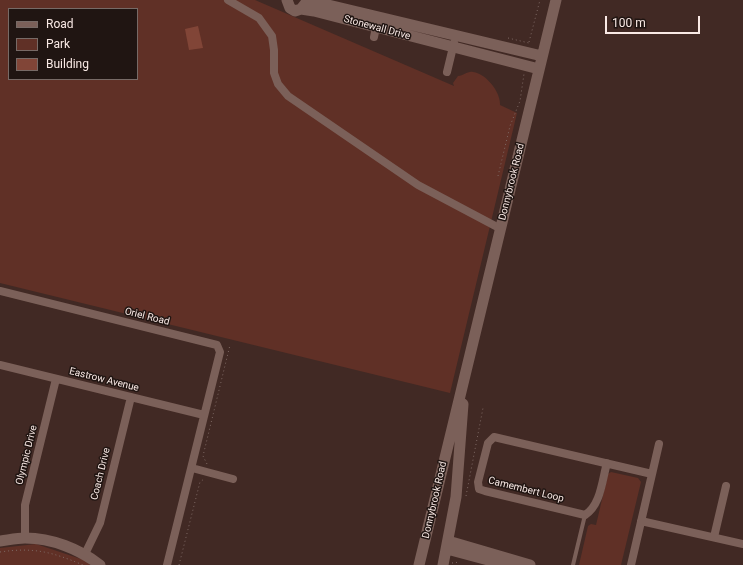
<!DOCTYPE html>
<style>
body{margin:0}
#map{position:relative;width:743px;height:565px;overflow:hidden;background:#412924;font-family:Roboto,sans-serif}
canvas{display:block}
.legend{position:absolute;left:8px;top:8px;width:130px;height:72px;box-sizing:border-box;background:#201512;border:1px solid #776a66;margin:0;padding:5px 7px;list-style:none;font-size:12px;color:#f9e9e5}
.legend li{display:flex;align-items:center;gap:8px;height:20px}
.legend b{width:20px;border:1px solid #776a66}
.scale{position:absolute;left:605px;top:16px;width:95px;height:18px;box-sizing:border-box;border:2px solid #f9e9e5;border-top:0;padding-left:5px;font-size:12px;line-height:14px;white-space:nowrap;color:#f9e9e5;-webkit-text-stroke:3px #201512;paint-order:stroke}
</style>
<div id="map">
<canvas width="743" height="565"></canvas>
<ul class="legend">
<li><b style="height:5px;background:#7b6059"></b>Road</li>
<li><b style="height:11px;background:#603026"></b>Park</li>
<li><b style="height:11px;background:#814537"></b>Building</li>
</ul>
<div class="scale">100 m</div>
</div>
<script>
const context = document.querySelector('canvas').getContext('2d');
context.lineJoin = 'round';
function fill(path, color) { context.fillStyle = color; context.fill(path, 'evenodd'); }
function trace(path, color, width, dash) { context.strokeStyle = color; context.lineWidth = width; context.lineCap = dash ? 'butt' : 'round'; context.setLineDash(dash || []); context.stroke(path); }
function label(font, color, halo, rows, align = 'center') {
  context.font = font + ' Roboto,sans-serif'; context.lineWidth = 3; context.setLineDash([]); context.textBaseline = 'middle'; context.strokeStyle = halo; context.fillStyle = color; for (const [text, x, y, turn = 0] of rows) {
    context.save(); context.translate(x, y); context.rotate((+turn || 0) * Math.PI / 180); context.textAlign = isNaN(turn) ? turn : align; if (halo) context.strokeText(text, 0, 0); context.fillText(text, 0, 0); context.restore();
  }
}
const green = new Path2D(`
 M 0,0 L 255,0 L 454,86 L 453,83 L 458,76 C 464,76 467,71 473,72 C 487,74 501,93 500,105 L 517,113 L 450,393 L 0,283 ZM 9,9 L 137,9 L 137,79 L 9,79 Z
 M 611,472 L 638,478 L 641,482 L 621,565 L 579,565 L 588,526 L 591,524 L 596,525 L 608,474 Z
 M 36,544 L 87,561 L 90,565 L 0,565 L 0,548 Z`);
const building = new Path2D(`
 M 198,26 L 203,48 L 189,50 L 185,29 Z`);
const path = new Path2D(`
 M 508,38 L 529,43
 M 529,42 L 540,0
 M 498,176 L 510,126 L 520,101 L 524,74
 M 207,464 L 203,456 L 230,345
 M 466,496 L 483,408
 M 0,552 C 34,547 52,552 83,565
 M 452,563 L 460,562
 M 179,565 L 200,482 L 204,479`);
const lane = new Path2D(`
 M 573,565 L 585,515`);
const street = new Path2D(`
 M 228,0 L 259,18 L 272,36 L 274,50 L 274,73 L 278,84 L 288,96 L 418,185 L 501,229
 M 374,37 L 377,22
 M 447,72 L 454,43
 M 0,291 L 217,345 L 220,352 L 167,565
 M 0,365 L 204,415
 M 607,463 C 602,480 601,505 585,515 L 485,491 L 479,489 L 478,482 L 488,443 L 494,437 L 652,474
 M 192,468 L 233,479
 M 641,521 L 743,544
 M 714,537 L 726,486
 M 25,538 L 25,505 L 56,379
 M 85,554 L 100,523 L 131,397
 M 631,565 L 659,444`);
const secondary = new Path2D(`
 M 287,0 L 290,8 L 295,11 L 301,9 L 305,4
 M 307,0 L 542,56
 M 301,9 L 314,11 L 539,69
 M 0,541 C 8,540 17,538 25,538 C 52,538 79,549 100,565
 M 448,541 L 530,565
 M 447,549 L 507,565
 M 419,565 L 556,0
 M 443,565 L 456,497 L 463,404`);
const streetNames = [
 ["Stonewall Drive",377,28,15],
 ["Donnybrook Road",512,182,-76],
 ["Oriel Road",147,317,14],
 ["Eastrow Avenue",104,380,14],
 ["Olympic Drive",27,455,-76],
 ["Coach Drive",101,474,-76],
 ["Camembert Loop",526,490,14],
 ["Donnybrook Road",435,500,-77]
];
fill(green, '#603026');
fill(building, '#814537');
trace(path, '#7f6a65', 1, [1, 3]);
trace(lane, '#7b6059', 4);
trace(street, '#7b6059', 8);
trace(secondary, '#7b6059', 11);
label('10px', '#f9e9e5', '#201512', streetNames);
</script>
